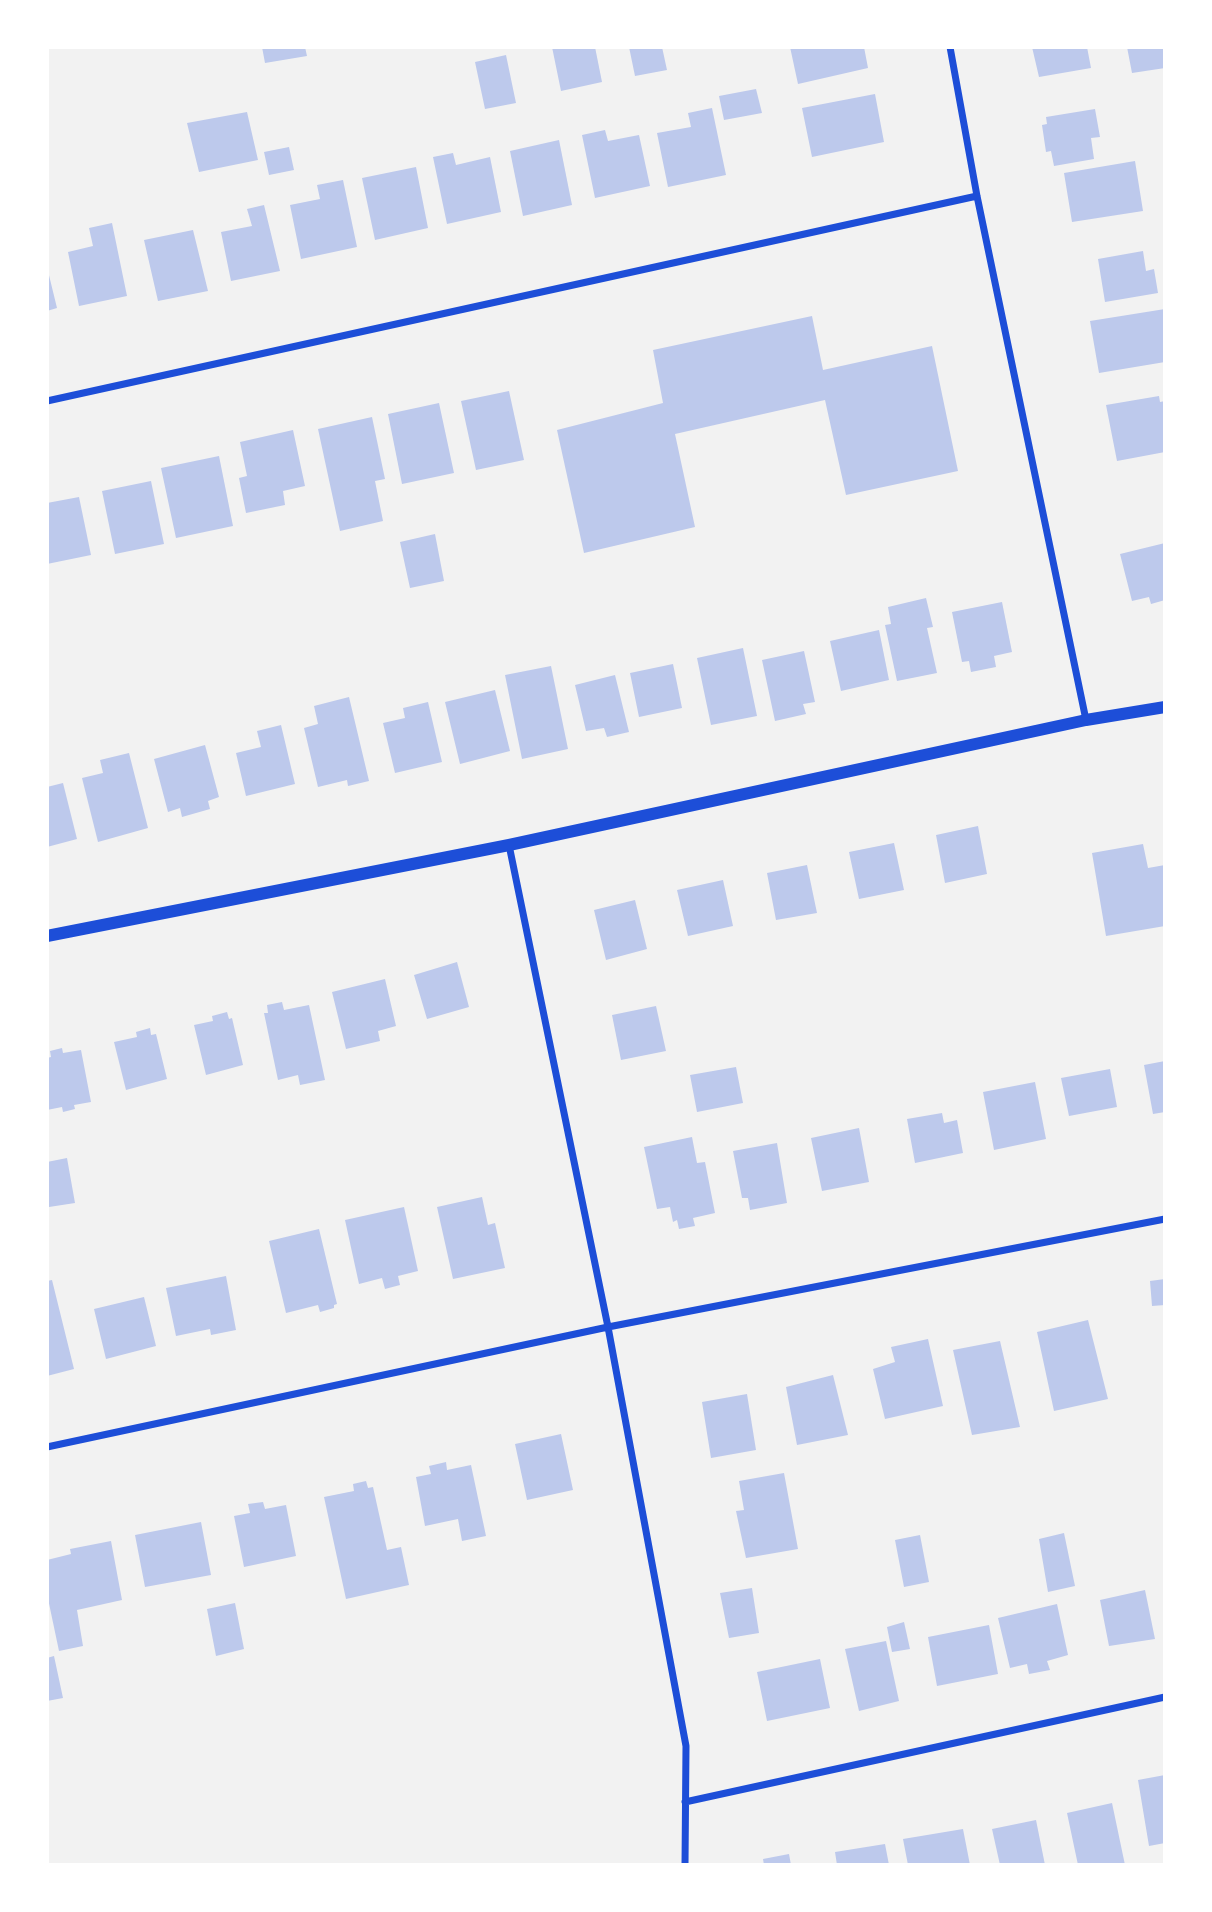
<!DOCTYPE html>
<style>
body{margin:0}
#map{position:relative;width:1212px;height:1912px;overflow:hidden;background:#f2f2f2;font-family:Arial,sans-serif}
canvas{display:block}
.frame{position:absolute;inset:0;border:49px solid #fff;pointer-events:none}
</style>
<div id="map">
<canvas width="1212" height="1912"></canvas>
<div class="frame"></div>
</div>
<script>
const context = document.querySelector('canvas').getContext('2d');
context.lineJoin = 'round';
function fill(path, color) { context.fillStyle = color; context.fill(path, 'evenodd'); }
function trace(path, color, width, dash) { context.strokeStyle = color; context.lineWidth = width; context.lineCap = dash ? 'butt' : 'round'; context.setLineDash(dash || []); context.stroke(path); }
const building = new Path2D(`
 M 262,47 L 305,47 L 307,56 L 265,63 Z
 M 552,47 L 595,47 L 602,82 L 561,91 Z
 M 629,47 L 662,47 L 667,70 L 635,76 Z
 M 790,47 L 864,47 L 868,68 L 798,84 Z
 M 1032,47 L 1087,47 L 1091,68 L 1039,77 Z
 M 1127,47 L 1165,47 L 1165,68 L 1132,73 Z
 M 506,55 L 516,103 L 485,109 L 475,62 Z
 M 756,89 L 762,113 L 724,120 L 719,96 Z
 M 875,94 L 884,142 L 812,157 L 802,108 Z
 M 712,108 L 726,175 L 668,187 L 657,133 L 691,127 L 688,113 Z
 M 1095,109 L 1100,137 L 1091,138 L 1094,159 L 1054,166 L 1051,151 L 1046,152 L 1042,125 L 1047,124 L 1046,117 Z
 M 247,112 L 258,160 L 199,172 L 187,123 Z
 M 605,130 L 608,141 L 639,135 L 650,186 L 595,198 L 582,135 Z
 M 559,140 L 572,205 L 523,216 L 510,151 Z
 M 289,147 L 294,170 L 269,175 L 264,152 Z
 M 453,153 L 456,165 L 490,157 L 501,212 L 447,224 L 433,157 Z
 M 1135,161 L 1143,211 L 1072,222 L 1064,173 Z
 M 416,167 L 428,228 L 375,240 L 362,178 Z
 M 343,180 L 357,247 L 301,259 L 290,205 L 320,199 L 317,185 Z
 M 264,205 L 280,271 L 231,281 L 221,232 L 252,226 L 247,209 Z
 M 112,223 L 127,296 L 79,306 L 68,252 L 93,246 L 89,228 Z
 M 193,230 L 208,291 L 158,301 L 144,240 Z
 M 1143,251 L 1146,271 L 1154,269 L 1158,293 L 1105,302 L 1098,259 Z
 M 47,267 L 57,308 L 47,311 Z
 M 1165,309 L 1165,362 L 1099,373 L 1090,321 Z
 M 812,316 L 823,370 L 932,346 L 958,471 L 846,495 L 825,400 L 675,434 L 695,527 L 584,553 L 557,430 L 663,403 L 653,350 Z
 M 509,391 L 524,460 L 476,470 L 461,401 Z
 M 1159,396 L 1160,402 L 1165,401 L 1165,452 L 1117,461 L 1106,405 Z
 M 439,403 L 454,473 L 402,484 L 388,414 Z
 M 372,417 L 385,479 L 375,481 L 383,521 L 340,531 L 318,429 Z
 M 293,430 L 305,486 L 283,491 L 285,505 L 246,513 L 239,478 L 247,476 L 240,442 Z
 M 219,456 L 233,526 L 176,538 L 161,468 Z
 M 151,481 L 164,544 L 115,554 L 102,491 Z
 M 79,497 L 91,555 L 47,564 L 47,503 Z
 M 435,534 L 444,581 L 410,588 L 400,542 Z
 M 1165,543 L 1165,600 L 1151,604 L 1149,597 L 1132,601 L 1120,554 Z
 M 926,598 L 933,627 L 927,628 L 937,673 L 897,681 L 885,625 L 891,624 L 888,607 Z
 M 1002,602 L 1012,652 L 994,656 L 996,667 L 971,672 L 969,661 L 962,662 L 952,612 Z
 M 879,630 L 889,680 L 841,691 L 830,641 Z
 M 743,648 L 757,716 L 711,725 L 697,658 Z
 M 804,651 L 815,702 L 803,704 L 806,714 L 775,721 L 762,660 Z
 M 673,664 L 682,708 L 639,717 L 630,673 Z
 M 551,666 L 568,749 L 522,759 L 505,675 Z
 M 615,675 L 629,732 L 607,737 L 604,728 L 586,731 L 575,685 Z
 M 495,690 L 510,751 L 460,764 L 445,702 Z
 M 349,697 L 369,781 L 348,786 L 347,780 L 318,787 L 304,728 L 318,724 L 314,706 Z
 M 428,702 L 442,762 L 395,773 L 383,723 L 405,718 L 403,708 Z
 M 281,725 L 295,784 L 246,796 L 236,753 L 261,747 L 257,731 Z
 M 205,745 L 219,797 L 208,801 L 210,809 L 182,817 L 180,808 L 168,812 L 154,759 Z
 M 129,753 L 148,828 L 98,842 L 82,778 L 103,773 L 100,760 Z
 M 63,783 L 77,839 L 47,847 L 47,787 Z
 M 978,826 L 987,874 L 945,883 L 936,835 Z
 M 894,843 L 904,890 L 859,899 L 849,852 Z
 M 1143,844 L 1148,868 L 1165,865 L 1165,926 L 1106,936 L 1092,853 Z
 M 807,865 L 817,913 L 776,920 L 767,873 Z
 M 723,880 L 733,926 L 688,936 L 677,890 Z
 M 635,900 L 647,949 L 606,960 L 594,910 Z
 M 457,962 L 469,1007 L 427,1019 L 414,975 Z
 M 385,979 L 396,1026 L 378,1031 L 380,1041 L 346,1049 L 332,992 Z
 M 282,1002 L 284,1010 L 309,1005 L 325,1080 L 300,1085 L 298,1075 L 278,1080 L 264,1013 L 268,1013 L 267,1005 Z
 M 656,1006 L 666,1051 L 621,1060 L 612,1015 Z
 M 227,1012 L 229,1019 L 232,1018 L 243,1065 L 206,1075 L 194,1025 L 213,1021 L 212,1016 Z
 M 150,1028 L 151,1035 L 156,1034 L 167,1079 L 126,1090 L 114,1042 L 137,1037 L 136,1032 Z
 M 62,1048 L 63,1053 L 81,1050 L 91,1102 L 74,1105 L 75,1109 L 63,1112 L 62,1107 L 47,1110 L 47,1058 L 51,1057 L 50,1051 Z
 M 1165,1061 L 1165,1112 L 1153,1114 L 1144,1065 Z
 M 736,1067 L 743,1103 L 697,1112 L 690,1075 Z
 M 1110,1069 L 1117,1107 L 1069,1116 L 1061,1078 Z
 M 1035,1082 L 1046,1139 L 994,1150 L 983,1092 Z
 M 942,1113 L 944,1123 L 957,1120 L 963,1153 L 915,1163 L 907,1119 Z
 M 859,1128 L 869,1182 L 822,1191 L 811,1138 Z
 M 692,1137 L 697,1163 L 705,1162 L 715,1213 L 693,1218 L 695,1226 L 679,1229 L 677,1220 L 673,1222 L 670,1207 L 657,1209 L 644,1147 Z
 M 777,1143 L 787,1203 L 750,1210 L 748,1198 L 742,1198 L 733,1151 Z
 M 67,1158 L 75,1203 L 49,1207 L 47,1162 Z
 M 482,1197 L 488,1225 L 495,1223 L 505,1268 L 453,1279 L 437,1207 Z
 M 404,1207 L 418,1271 L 398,1276 L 400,1285 L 385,1289 L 382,1278 L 359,1284 L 345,1220 Z
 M 319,1229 L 337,1304 L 334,1305 L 334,1308 L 320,1312 L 318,1305 L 286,1313 L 269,1241 Z
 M 226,1276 L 236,1330 L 211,1335 L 210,1329 L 176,1336 L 166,1288 Z
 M 1165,1279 L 1165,1305 L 1152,1306 L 1150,1281 Z
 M 52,1280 L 74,1369 L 47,1376 L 47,1281 Z
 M 144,1297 L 156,1346 L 106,1359 L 94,1309 Z
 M 1088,1320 L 1108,1399 L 1054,1411 L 1037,1332 Z
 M 928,1339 L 943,1406 L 885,1419 L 873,1369 L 895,1362 L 891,1347 Z
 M 1000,1341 L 1020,1427 L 972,1435 L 953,1350 Z
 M 833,1375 L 848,1435 L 797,1445 L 786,1387 Z
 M 747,1394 L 756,1450 L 711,1458 L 702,1402 Z
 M 561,1434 L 573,1490 L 527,1500 L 515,1444 Z
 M 446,1462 L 447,1470 L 471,1465 L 486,1536 L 462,1541 L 458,1519 L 425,1526 L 416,1477 L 431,1474 L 429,1466 Z
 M 784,1473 L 798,1549 L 746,1558 L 736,1511 L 744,1510 L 739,1481 Z
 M 366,1481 L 368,1488 L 373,1487 L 387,1550 L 401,1547 L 409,1585 L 346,1599 L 324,1497 L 354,1491 L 353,1484 Z
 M 263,1502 L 265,1509 L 286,1505 L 296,1556 L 244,1567 L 234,1516 L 250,1513 L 248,1504 Z
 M 201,1522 L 211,1575 L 145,1587 L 135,1535 Z
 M 1064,1533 L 1075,1586 L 1048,1592 L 1039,1539 Z
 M 920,1535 L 929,1582 L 904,1587 L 895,1540 Z
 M 111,1541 L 122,1600 L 77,1610 L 83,1646 L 59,1651 L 47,1594 L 47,1560 L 71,1554 L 70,1549 Z
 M 752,1588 L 759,1633 L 729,1638 L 720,1593 Z
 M 1145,1590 L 1155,1639 L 1109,1646 L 1100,1600 Z
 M 235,1603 L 244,1649 L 216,1656 L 207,1609 Z
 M 1057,1604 L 1068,1655 L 1047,1661 L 1050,1670 L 1029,1674 L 1027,1664 L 1010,1668 L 998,1618 Z
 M 904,1622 L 910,1649 L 892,1652 L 887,1627 Z
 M 989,1625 L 998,1674 L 937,1686 L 928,1637 Z
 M 886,1641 L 899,1701 L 859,1711 L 845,1649 Z
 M 54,1656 L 63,1698 L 47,1701 L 47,1658 Z
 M 820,1659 L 830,1708 L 767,1721 L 757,1672 Z
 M 1165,1775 L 1165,1843 L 1149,1846 L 1138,1780 Z
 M 1112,1803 L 1125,1865 L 1078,1865 L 1067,1813 Z
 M 1036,1820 L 1045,1865 L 1000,1865 L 992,1829 Z
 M 963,1829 L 970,1865 L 908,1865 L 903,1839 Z
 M 885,1844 L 889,1865 L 837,1865 L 835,1852 Z
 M 789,1854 L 791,1865 L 764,1865 L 763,1859 Z`);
const minor = new Path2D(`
 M 950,47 L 977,196 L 1086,720
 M 47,401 L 977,196
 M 509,845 L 608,1327 L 686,1746 L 685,1865
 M 47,1447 L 608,1327 L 1165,1219
 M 685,1802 L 1165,1697`);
const tertiary = new Path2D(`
 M 47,936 L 509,845 L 1086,720 L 1165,707`);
fill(building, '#bdc9ec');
trace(minor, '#1d4ed8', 7);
trace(tertiary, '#1d4ed8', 12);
</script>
